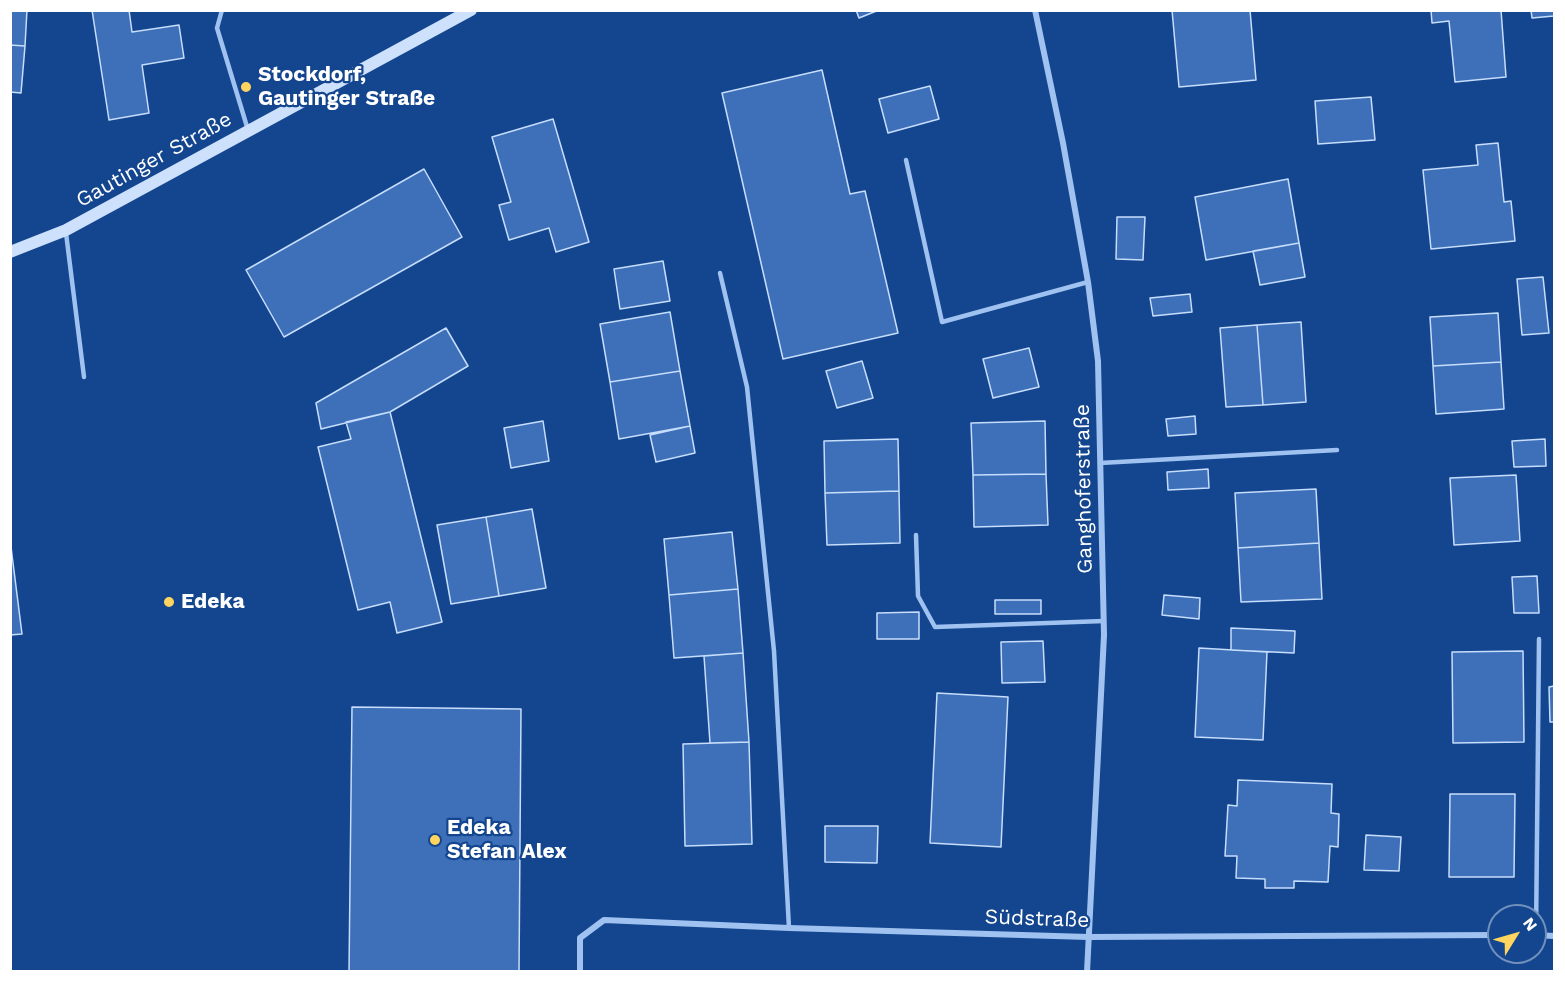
<!DOCTYPE html>
<meta charset="utf-8">
<style>
body{margin:0}
#map{position:relative;width:1565px;height:982px;overflow:hidden;background:#14468f;font-family:"Work Sans",sans-serif}
canvas{display:block}
.frame{position:absolute;inset:0;border:12px solid #fff;pointer-events:none}
.north{position:absolute;left:1487px;top:904px;width:60px;height:60px;box-sizing:border-box;background:#14468f;border:2px solid #7290bc;border-radius:50%;rotate:53deg;font-size:16px;font-weight:700;line-height:24px;text-align:center;color:#fff}
.north::after{content:'';display:block;margin:auto;width:21px;height:27px;background:#ffd55f;clip-path:polygon(50% 0,100% 100%,50% 72%,0 100%)}
</style>
<div id="map">
<canvas width="1565" height="982"></canvas>
<div class="frame"></div>
<div class="north">N</div>
</div>
<script>
const context = document.querySelector('canvas').getContext('2d');
context.lineJoin = 'round';
function fill(path, color) { context.fillStyle = color; context.fill(path, 'evenodd'); }
function trace(path, color, width, dash) { context.strokeStyle = color; context.lineWidth = width; context.lineCap = dash ? 'butt' : 'round'; context.setLineDash(dash || []); context.stroke(path); }
function label(font, color, halo, rows, align = 'center') {
  context.font = font + ' "Work Sans",sans-serif'; context.lineWidth = 4.5; context.setLineDash([]); context.textBaseline = 'middle'; context.strokeStyle = halo; context.fillStyle = color; for (const [text, x, y, turn = 0] of rows) {
    context.save(); context.translate(x, y); context.rotate((+turn || 0) * Math.PI / 180); context.textAlign = isNaN(turn) ? turn : align; if (halo) context.strokeText(text, 0, 0); context.fillText(text, 0, 0); context.restore();
  }
}
const building = new Path2D(`
 M 10,10 L 27,10 L 25,46 L 10,45 Z
 M 92,10 L 129,10 L 132,32 L 179,25 L 184,58 L 142,65 L 149,113 L 109,120 Z
 M 856,10 L 879,10 L 859,18 Z
 M 1172,10 L 1250,10 L 1256,80 L 1179,87 Z
 M 1431,10 L 1501,10 L 1506,77 L 1455,82 L 1449,21 L 1432,23 Z
 M 1531,10 L 1554,10 L 1554,16 L 1532,18 Z
 M 10,45 L 25,46 L 21,93 L 10,92 Z
 M 822,70 L 850,194 L 865,191 L 898,333 L 783,359 L 722,93 Z
 M 930,86 L 939,119 L 888,133 L 879,99 Z
 M 1371,97 L 1375,140 L 1318,144 L 1315,101 Z
 M 553,119 L 589,242 L 556,252 L 549,228 L 509,240 L 499,205 L 511,202 L 492,137 Z
 M 1498,143 L 1504,202 L 1511,201 L 1515,241 L 1431,249 L 1423,170 L 1478,165 L 1476,145 Z
 M 424,169 L 462,237 L 284,337 L 246,270 Z
 M 1288,179 L 1299,243 L 1206,260 L 1195,197 Z
 M 1117,217 L 1145,217 L 1143,260 L 1116,259 Z
 M 1299,243 L 1305,277 L 1260,285 L 1253,251 Z
 M 663,261 L 670,301 L 620,309 L 614,269 Z
 M 1543,277 L 1549,333 L 1522,335 L 1517,279 Z
 M 1190,294 L 1192,312 L 1153,316 L 1150,298 Z
 M 670,312 L 680,371 L 610,382 L 600,324 Z
 M 1498,313 L 1501,362 L 1433,366 L 1430,317 Z
 M 1301,322 L 1306,402 L 1263,405 L 1257,325 Z
 M 1257,325 L 1263,405 L 1226,407 L 1220,328 Z
 M 446,328 L 468,366 L 390,412 L 321,429 L 316,403 Z
 M 1029,348 L 1039,387 L 993,398 L 983,359 Z
 M 862,361 L 873,398 L 837,408 L 826,371 Z
 M 1501,362 L 1504,409 L 1436,414 L 1433,366 Z
 M 680,371 L 690,426 L 619,439 L 610,382 Z
 M 390,412 L 442,622 L 397,633 L 390,602 L 358,610 L 318,447 L 351,439 L 346,422 Z
 M 1195,416 L 1196,434 L 1168,436 L 1166,419 Z
 M 543,421 L 549,461 L 511,468 L 504,428 Z
 M 1045,421 L 1046,474 L 973,475 L 971,423 Z
 M 690,426 L 695,453 L 656,462 L 650,435 Z
 M 898,439 L 899,491 L 825,493 L 824,441 Z
 M 1545,439 L 1546,466 L 1514,467 L 1512,441 Z
 M 1208,469 L 1209,488 L 1168,490 L 1167,472 Z
 M 1046,474 L 1048,525 L 974,527 L 973,475 Z
 M 1516,475 L 1520,541 L 1454,545 L 1450,478 Z
 M 1316,489 L 1319,543 L 1238,548 L 1235,493 Z
 M 899,491 L 900,543 L 827,545 L 825,493 Z
 M 532,509 L 546,588 L 499,596 L 486,517 Z
 M 486,517 L 499,596 L 451,604 L 437,525 Z
 M 732,532 L 738,589 L 669,595 L 664,539 Z
 M 10,539 L 22,634 L 10,635 Z
 M 1319,543 L 1322,599 L 1241,602 L 1238,548 Z
 M 1537,576 L 1539,613 L 1514,613 L 1512,577 Z
 M 738,589 L 743,653 L 674,658 L 669,595 Z
 M 1164,595 L 1200,598 L 1199,619 L 1162,615 Z
 M 995,600 L 1041,600 L 1041,614 L 995,614 Z
 M 919,612 L 919,639 L 877,639 L 877,613 Z
 M 1231,628 L 1295,631 L 1294,653 L 1231,650 Z
 M 1043,641 L 1045,682 L 1002,683 L 1001,642 Z
 M 1199,648 L 1267,652 L 1263,740 L 1195,737 Z
 M 1523,651 L 1524,742 L 1453,743 L 1452,652 Z
 M 743,653 L 749,742 L 710,743 L 704,656 Z
 M 1554,686 L 1554,722 L 1550,722 L 1549,687 Z
 M 937,693 L 1008,697 L 1001,847 L 930,843 Z
 M 352,707 L 521,709 L 519,972 L 349,972 Z
 M 749,742 L 752,844 L 685,846 L 683,744 Z
 M 1238,780 L 1332,784 L 1331,813 L 1339,814 L 1338,847 L 1330,846 L 1328,882 L 1294,881 L 1294,888 L 1265,888 L 1265,879 L 1236,878 L 1237,856 L 1225,856 L 1228,805 L 1237,806 Z
 M 1450,794 L 1515,794 L 1514,877 L 1449,877 Z
 M 825,826 L 878,826 L 877,863 L 825,862 Z
 M 1366,835 L 1401,837 L 1399,871 L 1364,870 Z`);
const service = new Path2D(`
 M 222,10 L 217,28 L 248,130
 M 906,160 L 942,322 L 1088,282
 M 66,233 L 84,377
 M 720,273 L 747,387 L 774,651 L 789,928
 M 1100,463 L 1337,450
 M 916,535 L 918,596 L 935,627 L 1104,621
 M 1536,935 L 1539,639`);
const minor = new Path2D(`
 M 1035,10 L 1063,143 L 1088,282 L 1098,361 L 1104,635 L 1087,972
 M 1535,935 L 1554,936
 M 580,972 L 580,938 L 604,920 L 789,928 L 1088,937 L 1499,935`);
const secondary = new Path2D(`
 M 10,252 L 66,230 L 471,10`);
const markers = [
 [246,87,6,"#ffd55f"],
 [169,602,6,"#ffd55f"],
 [435,840,6,"#ffd55f"]
];
const poiNames = [
 ["Stockdorf,",258,75],
 ["Gautinger Straße",258,99],
 ["Edeka",181,602],
 ["Edeka",447,828],
 ["Stefan Alex",447,852]
];
const streetNames = [
 ["Gautinger Straße",154,160,-29],
 ["Ganghoferstraße",1084,489,-91],
 ["Südstraße",1037,919,2]
];
fill(building, '#3d70b8');
trace(building, '#c6ddfc', 1.5);
trace(service, '#9fc2f1', 4.5);
trace(minor, '#9fc2f1', 6);
trace(secondary, '#cde0fc', 12);
for (const [x, y, r, color] of markers) { const dot = new Path2D(); dot.arc(x, y, r, 0, 2 * Math.PI); context.fillStyle = color; context.fill(dot); trace(dot, '#14468f', 2); }
label('bold 21px', '#fff', '#14468f', poiNames, 'left');
label('21px', '#fff', '#14468f', streetNames);
</script>
